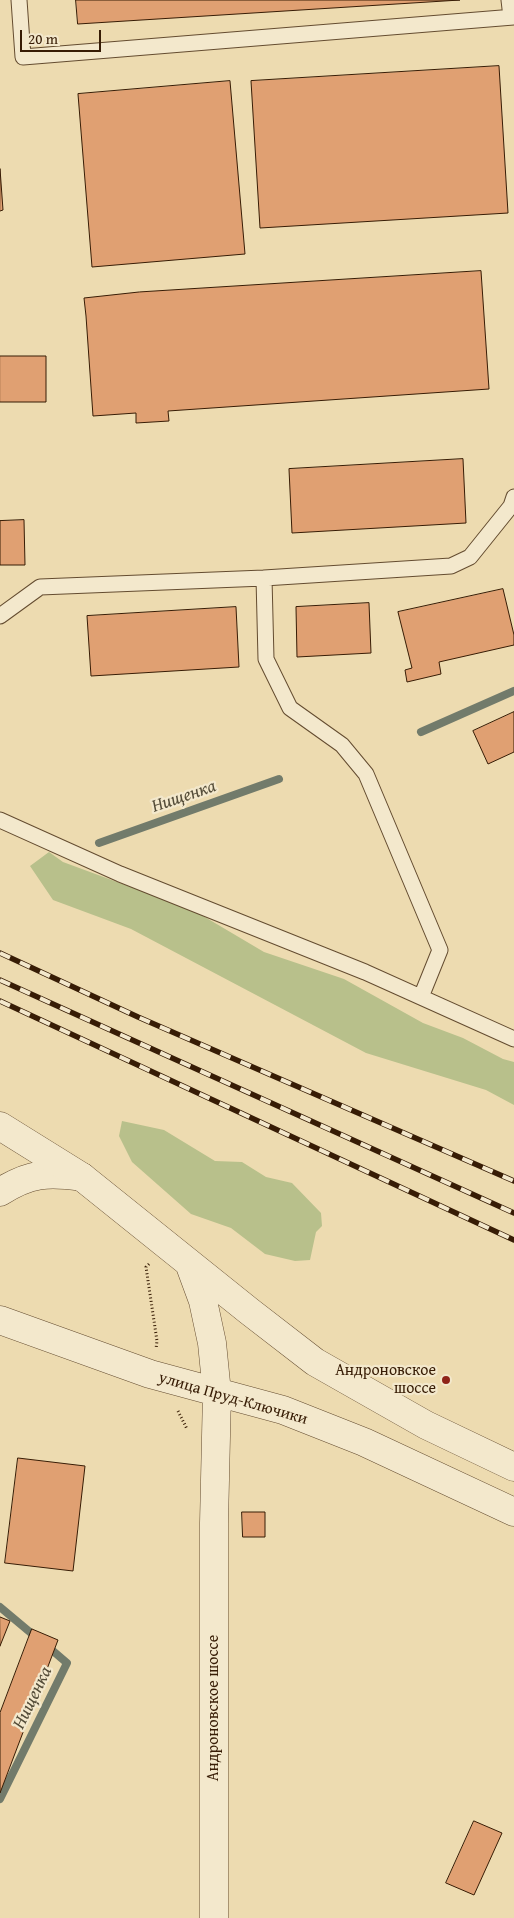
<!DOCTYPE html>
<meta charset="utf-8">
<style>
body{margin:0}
#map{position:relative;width:514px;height:1918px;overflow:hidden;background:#eddbb0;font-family:"Gentium Book Plus",serif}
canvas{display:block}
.scale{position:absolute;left:20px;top:30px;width:81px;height:22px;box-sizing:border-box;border:2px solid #371c05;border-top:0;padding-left:6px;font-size:15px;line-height:18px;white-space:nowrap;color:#371c05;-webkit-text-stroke:4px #f3e8cc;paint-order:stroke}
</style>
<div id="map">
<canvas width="514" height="1918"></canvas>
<div class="scale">20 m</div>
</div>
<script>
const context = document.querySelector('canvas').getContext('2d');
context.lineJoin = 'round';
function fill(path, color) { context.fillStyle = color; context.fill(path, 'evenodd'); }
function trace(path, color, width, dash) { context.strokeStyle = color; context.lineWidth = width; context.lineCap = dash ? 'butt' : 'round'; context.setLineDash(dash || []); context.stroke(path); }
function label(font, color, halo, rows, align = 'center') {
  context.font = font + ' "Gentium Book Plus",serif'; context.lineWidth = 4.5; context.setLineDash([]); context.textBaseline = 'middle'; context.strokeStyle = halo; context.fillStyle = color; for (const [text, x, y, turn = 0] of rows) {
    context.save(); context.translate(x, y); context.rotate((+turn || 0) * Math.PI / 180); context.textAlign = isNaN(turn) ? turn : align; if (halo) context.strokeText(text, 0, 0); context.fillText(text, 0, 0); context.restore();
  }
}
const green = new Path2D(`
 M 49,852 L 63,862 L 193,910 L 264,952 L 344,979 L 423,1023 L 463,1038 L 503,1059 L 514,1062 L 514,1105 L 486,1090 L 366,1053 L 131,929 L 53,900 L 30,866 Z
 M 122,1121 L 164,1130 L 215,1161 L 242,1162 L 266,1177 L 292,1183 L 321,1213 L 322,1226 L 316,1232 L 310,1260 L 295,1261 L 265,1254 L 231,1228 L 191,1214 L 132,1162 L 119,1136 Z`);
const stream = new Path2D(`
 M 421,732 L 514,691
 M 99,843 L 279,779
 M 0,1607 L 37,1638
 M 0,1799 L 67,1663 L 46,1645`);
const building = new Path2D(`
 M 76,0 L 460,0 L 78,24 Z
 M 499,66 L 508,213 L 260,228 L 251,81 Z
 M 230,81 L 245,254 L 92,267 L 78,94 Z
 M 0,169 L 3,210 L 0,211 Z
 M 481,271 L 489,389 L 168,411 L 169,421 L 136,423 L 136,413 L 93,416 L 86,316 L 84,298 L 139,292 Z
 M 0,356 L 46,356 L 46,402 L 0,402 Z
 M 463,459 L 466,523 L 292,533 L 289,469 Z
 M 24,520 L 25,565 L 0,565 L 0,521 Z
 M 503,589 L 514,635 L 514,645 L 439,662 L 441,674 L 407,682 L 405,670 L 412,668 L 398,612 Z
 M 369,603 L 371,653 L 297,657 L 296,607 Z
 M 236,607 L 239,667 L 91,676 L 87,616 Z
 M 514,712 L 514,752 L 488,764 L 473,731 Z
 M 18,1458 L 85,1466 L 73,1571 L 5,1563 Z
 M 242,1512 L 265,1512 L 265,1537 L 243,1537 Z
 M 0,1617 L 10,1621 L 0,1646 Z
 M 32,1629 L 58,1640 L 0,1793 L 0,1713 Z
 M 474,1821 L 502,1833 L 474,1895 L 446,1883 Z`);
const path = new Path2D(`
 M 149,1264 L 146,1267 L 157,1341 L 156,1349
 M 178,1411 L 187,1429`);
const service = new Path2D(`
 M 19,0 L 23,57 L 514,17
 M 509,0 L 511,17
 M 0,616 L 40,587 L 264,578
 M 0,820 L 120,874 L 365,972 L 514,1039
 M 421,997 L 440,950 L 366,774 L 342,745 L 290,708 L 266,659 L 264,578 L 451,566 L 470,557 L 511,506 L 514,497`);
const minor = new Path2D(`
 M 0,1192 C 30,1173 48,1172 82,1177`);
const tertiary = new Path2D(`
 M 0,1126 L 82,1177 L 249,1311 L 315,1362 L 426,1425 L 514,1467
 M 189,1263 L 203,1301 L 212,1343 L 217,1393 L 214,1523 L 214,1918
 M 0,1320 L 150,1374 L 283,1410 L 364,1442 L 514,1512`);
const rail = new Path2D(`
 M 0,953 L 138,1017 L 514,1181
 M 0,980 L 514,1213
 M 0,1001 L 514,1240`);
const markers = [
 [446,1380,5,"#8f2418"]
];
const poiNames = [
 ["Андроновское",436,1371],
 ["шоссе",436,1389]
];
const streetNames = [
 ["улица Пруд-Ключики",233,1399,16],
 ["Андроновское шоссе",214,1708,-90]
];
const waterNames = [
 ["Нищенка",184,797,-19],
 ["Нищенка",33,1698,-64]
];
fill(green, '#b8c08b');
trace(stream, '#727b6b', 8);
fill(building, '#e0a072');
trace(building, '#371c05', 1);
trace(service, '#644c30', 17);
trace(minor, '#644c30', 29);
trace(tertiary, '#644c30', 29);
trace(path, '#371c05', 3, [1, 2.5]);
trace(service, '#f3e8cc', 15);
trace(minor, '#f3e8cc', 28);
trace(tertiary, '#f3e8cc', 28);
trace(rail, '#371c05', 5.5);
trace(rail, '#f3e8cc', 4, [11]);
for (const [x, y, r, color] of markers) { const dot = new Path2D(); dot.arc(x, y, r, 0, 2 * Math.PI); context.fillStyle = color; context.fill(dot); trace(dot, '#f3e8cc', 2); }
label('16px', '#371c05', '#f3e8cc', poiNames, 'right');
label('16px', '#371c05', '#f3e8cc', streetNames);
label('italic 18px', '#544c38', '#f3e8cc', waterNames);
</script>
